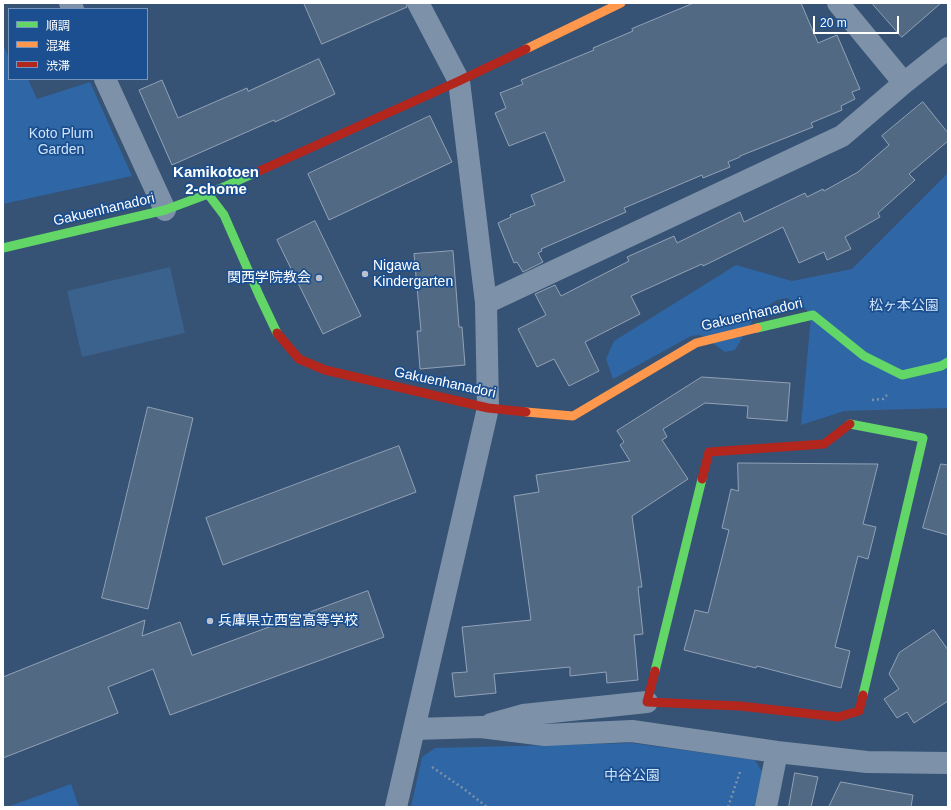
<!DOCTYPE html>
<meta charset="utf-8">
<style>
body{margin:0}
#map{position:relative;width:951px;height:810px;overflow:hidden;background:#365274;font-family:Helvetica,"Noto Sans JP",sans-serif}
canvas{display:block}
.frame{position:absolute;inset:0;border:4px solid #fff;pointer-events:none}
.legend{position:absolute;left:8px;top:8px;width:140px;height:72px;box-sizing:border-box;background:#1b4f8f;border:1px solid #7695bc;margin:0;padding:5px 7px;list-style:none;font-size:12px;color:#fff}
.legend li{display:flex;align-items:center;gap:8px;height:20px}
.legend b{width:20px;border:1px solid #7695bc}
.scale{position:absolute;left:813px;top:16px;width:86px;height:18px;box-sizing:border-box;border:2px solid #fff;border-top:0;padding-left:5px;font-size:12px;line-height:14px;white-space:nowrap;color:#fff;-webkit-text-stroke:3px #1b4f8f;paint-order:stroke}
</style>
<div id="map">
<canvas width="951" height="810"></canvas>
<div class="frame"></div>
<ul class="legend">
<li><b style="height:5px;background:#63d668"></b>順調</li>
<li><b style="height:5px;background:#ff974d"></b>混雑</li>
<li><b style="height:5px;background:#b3261e"></b>渋滞</li>
</ul>
<div class="scale">20 m</div>
</div>
<script>
const context = document.querySelector('canvas').getContext('2d');
context.lineJoin = 'round';
function fill(path, color) { context.fillStyle = color; context.fill(path, 'evenodd'); }
function trace(path, color, width, dash) { context.strokeStyle = color; context.lineWidth = width; context.lineCap = dash ? 'butt' : 'round'; context.setLineDash(dash || []); context.stroke(path); }
function label(font, color, halo, rows, align = 'center') {
  context.font = font + ' Helvetica,"Noto Sans JP",sans-serif'; context.lineWidth = 3.5; context.setLineDash([]); context.textBaseline = 'middle'; context.strokeStyle = halo; context.fillStyle = color; for (const [text, x, y, turn = 0] of rows) {
    context.save(); context.translate(x, y); context.rotate((+turn || 0) * Math.PI / 180); context.textAlign = isNaN(turn) ? turn : align; if (halo) context.strokeText(text, 0, 0); context.fillText(text, 0, 0); context.restore();
  }
}
const green = new Path2D(`
 M 3,44 L 9,58 L 9,79 L 28,79 L 37,99 L 90,82 L 132,176 L 3,204 Z
 M 948,173 L 948,408 L 844,411 L 801,425 L 811,316 L 805,308 L 787,298 L 777,300 L 757,313 L 735,350 L 725,352 L 701,335 L 691,336 L 613,379 L 606,359 L 614,341 L 736,265 L 792,281 L 852,269 Z
 M 632,743 L 755,760 L 763,773 L 756,807 L 411,807 L 422,757 L 435,748 Z
 M 71,784 L 79,807 L 7,807 Z`);
const water = new Path2D(`
 M 170,267 L 185,333 L 82,357 L 67,291 Z`);
const building = new Path2D(`
 M 304,3 L 406,3 L 407,7 L 322,44 Z
 M 694,3 L 801,3 L 818,43 L 837,35 L 860,89 L 852,92 L 855,99 L 841,106 L 842,110 L 811,123 L 813,127 L 740,156 L 740,157 L 728,162 L 730,167 L 703,178 L 702,175 L 624,208 L 626,212 L 541,249 L 542,251 L 538,253 L 543,262 L 523,272 L 517,262 L 514,263 L 498,223 L 511,217 L 510,215 L 535,205 L 531,195 L 565,181 L 545,132 L 509,146 L 495,113 L 506,108 L 500,93 L 523,84 L 521,80 L 594,50 L 593,48 L 633,31 L 632,29 Z
 M 872,3 L 941,3 L 902,37 Z
 M 319,59 L 335,94 L 275,122 L 274,120 L 172,165 L 139,90 L 162,80 L 178,118 L 247,88 L 248,91 Z
 M 923,102 L 948,133 L 948,141 L 909,174 L 915,180 L 878,213 L 880,217 L 845,237 L 851,249 L 827,260 L 824,252 L 799,263 L 783,227 L 703,266 L 702,264 L 631,296 L 640,314 L 585,342 L 599,371 L 569,386 L 554,359 L 537,367 L 518,329 L 546,315 L 535,294 L 555,285 L 561,296 L 629,261 L 627,257 L 674,236 L 677,243 L 740,212 L 744,222 L 805,193 L 807,197 L 823,189 L 824,191 L 858,172 L 889,145 L 882,136 Z
 M 430,116 L 452,162 L 329,220 L 308,174 Z
 M 315,221 L 361,316 L 323,334 L 277,240 Z
 M 453,251 L 459,327 L 462,327 L 465,365 L 420,369 L 417,331 L 421,331 L 414,254 Z
 M 702,377 L 790,383 L 787,421 L 747,418 L 748,406 L 705,403 L 663,429 L 667,437 L 662,440 L 688,479 L 632,516 L 642,587 L 638,587 L 643,634 L 634,635 L 638,680 L 607,683 L 606,672 L 570,676 L 570,667 L 494,674 L 496,693 L 455,697 L 452,673 L 467,672 L 462,627 L 531,620 L 514,496 L 539,492 L 536,475 L 630,461 L 620,445 L 624,442 L 617,431 Z
 M 148,407 L 193,418 L 148,609 L 102,598 Z
 M 399,446 L 416,492 L 223,565 L 206,518 Z
 M 738,463 L 878,464 L 863,524 L 876,527 L 868,559 L 858,556 L 835,647 L 850,651 L 841,688 L 757,666 L 756,668 L 684,650 L 695,610 L 708,613 L 729,530 L 722,528 L 731,489 L 738,491 Z
 M 941,464 L 948,465 L 948,535 L 923,528 Z
 M 368,591 L 384,637 L 170,715 L 153,669 L 108,687 L 118,713 L 3,758 L 3,677 L 145,620 L 142,636 L 180,622 L 192,655 Z
 M 934,630 L 948,650 L 948,701 L 914,723 L 907,712 L 897,718 L 884,699 L 899,689 L 889,674 L 899,653 Z
 M 795,773 L 818,777 L 811,807 L 789,807 Z
 M 841,782 L 913,795 L 911,807 L 829,807 Z`);
const path = new Path2D(`
 M 872,400 L 883,399 L 887,395
 M 432,767 L 464,789 L 487,807
 M 728,807 L 740,772`);
const street = new Path2D(`
 M 70,3 L 73,9
 M 105,79 L 165,210
 M 904,83 L 948,48
 M 486,303 L 842,136 L 904,83 L 838,3
 M 491,724 L 523,715 L 647,702
 M 414,729 L 481,727 L 545,735 L 632,731 L 777,752 L 867,762 L 948,763
 M 396,807 L 488,408 L 486,303 L 459,81 L 418,3
 M 766,807 L 777,752`);
const fast = new Path2D(`
 M 208,194 L 224,215 L 259,295 L 277,333
 M 3,248 L 165,210 L 208,194 L 257,172
 M 757,328 L 813,315 L 864,356 L 902,375 L 941,366 L 948,362
 M 850,424 L 923,438 L 863,695
 M 655,671 L 702,479`);
const slow = new Path2D(`
 M 526,49 L 621,3
 M 526,412 L 573,416 L 696,343 L 757,328`);
const jam = new Path2D(`
 M 257,172 L 459,81 L 526,49
 M 277,333 L 299,359 L 325,370 L 488,408 L 526,412
 M 702,479 L 709,452 L 824,444 L 850,424
 M 655,671 L 647,702 L 740,706 L 838,717 L 859,711 L 863,695`);
const markers = [
 [365,274,4,"#b9c2ce"],
 [319,278,4,"#b9c2ce"],
 [210,621,4,"#b9c2ce"]
];
const parkNames = [
 ["Koto Plum",61,134],
 ["Garden",61,150],
 ["松ヶ本公園",904,306],
 ["中谷公園",632,776]
];
const streetNames = [
 ["Gakuenhanadori",104,210,-13],
 ["Gakuenhanadori",752,315,-13],
 ["Gakuenhanadori",445,383,12]
];
const poiNames = [
 ["Nigawa",373,266],
 ["Kindergarten",373,282],
 ["関西学院教会",311,278,"right"],
 ["兵庫県立西宮高等学校",218,621]
];
const neighbourhoodNames = [
 ["Kamikotoen",216,173],
 ["2-chome",216,190]
];
fill(green, '#2f66a5');
fill(water, '#3b618d');
fill(building, '#526984');
trace(building, '#92a2b6', 1);
trace(path, '#7d92a8', 2.5, [2, 3]);
trace(street, '#7d92a8', 22);
trace(fast, '#63d668', 9);
trace(slow, '#ff974d', 9);
trace(jam, '#b3261e', 9);
for (const [x, y, r, color] of markers) { const dot = new Path2D(); dot.arc(x, y, r, 0, 2 * Math.PI); context.fillStyle = color; context.fill(dot); trace(dot, '#1b4f8f', 1.5); }
label('14px', '#cfe3fa', '#1b4f8f', parkNames);
label('14px', '#fff', '#1b4f8f', streetNames);
label('14px', '#fff', '#1b4f8f', poiNames, 'left');
label('bold 15px', '#fff', '#1b4f8f', neighbourhoodNames);
</script>
